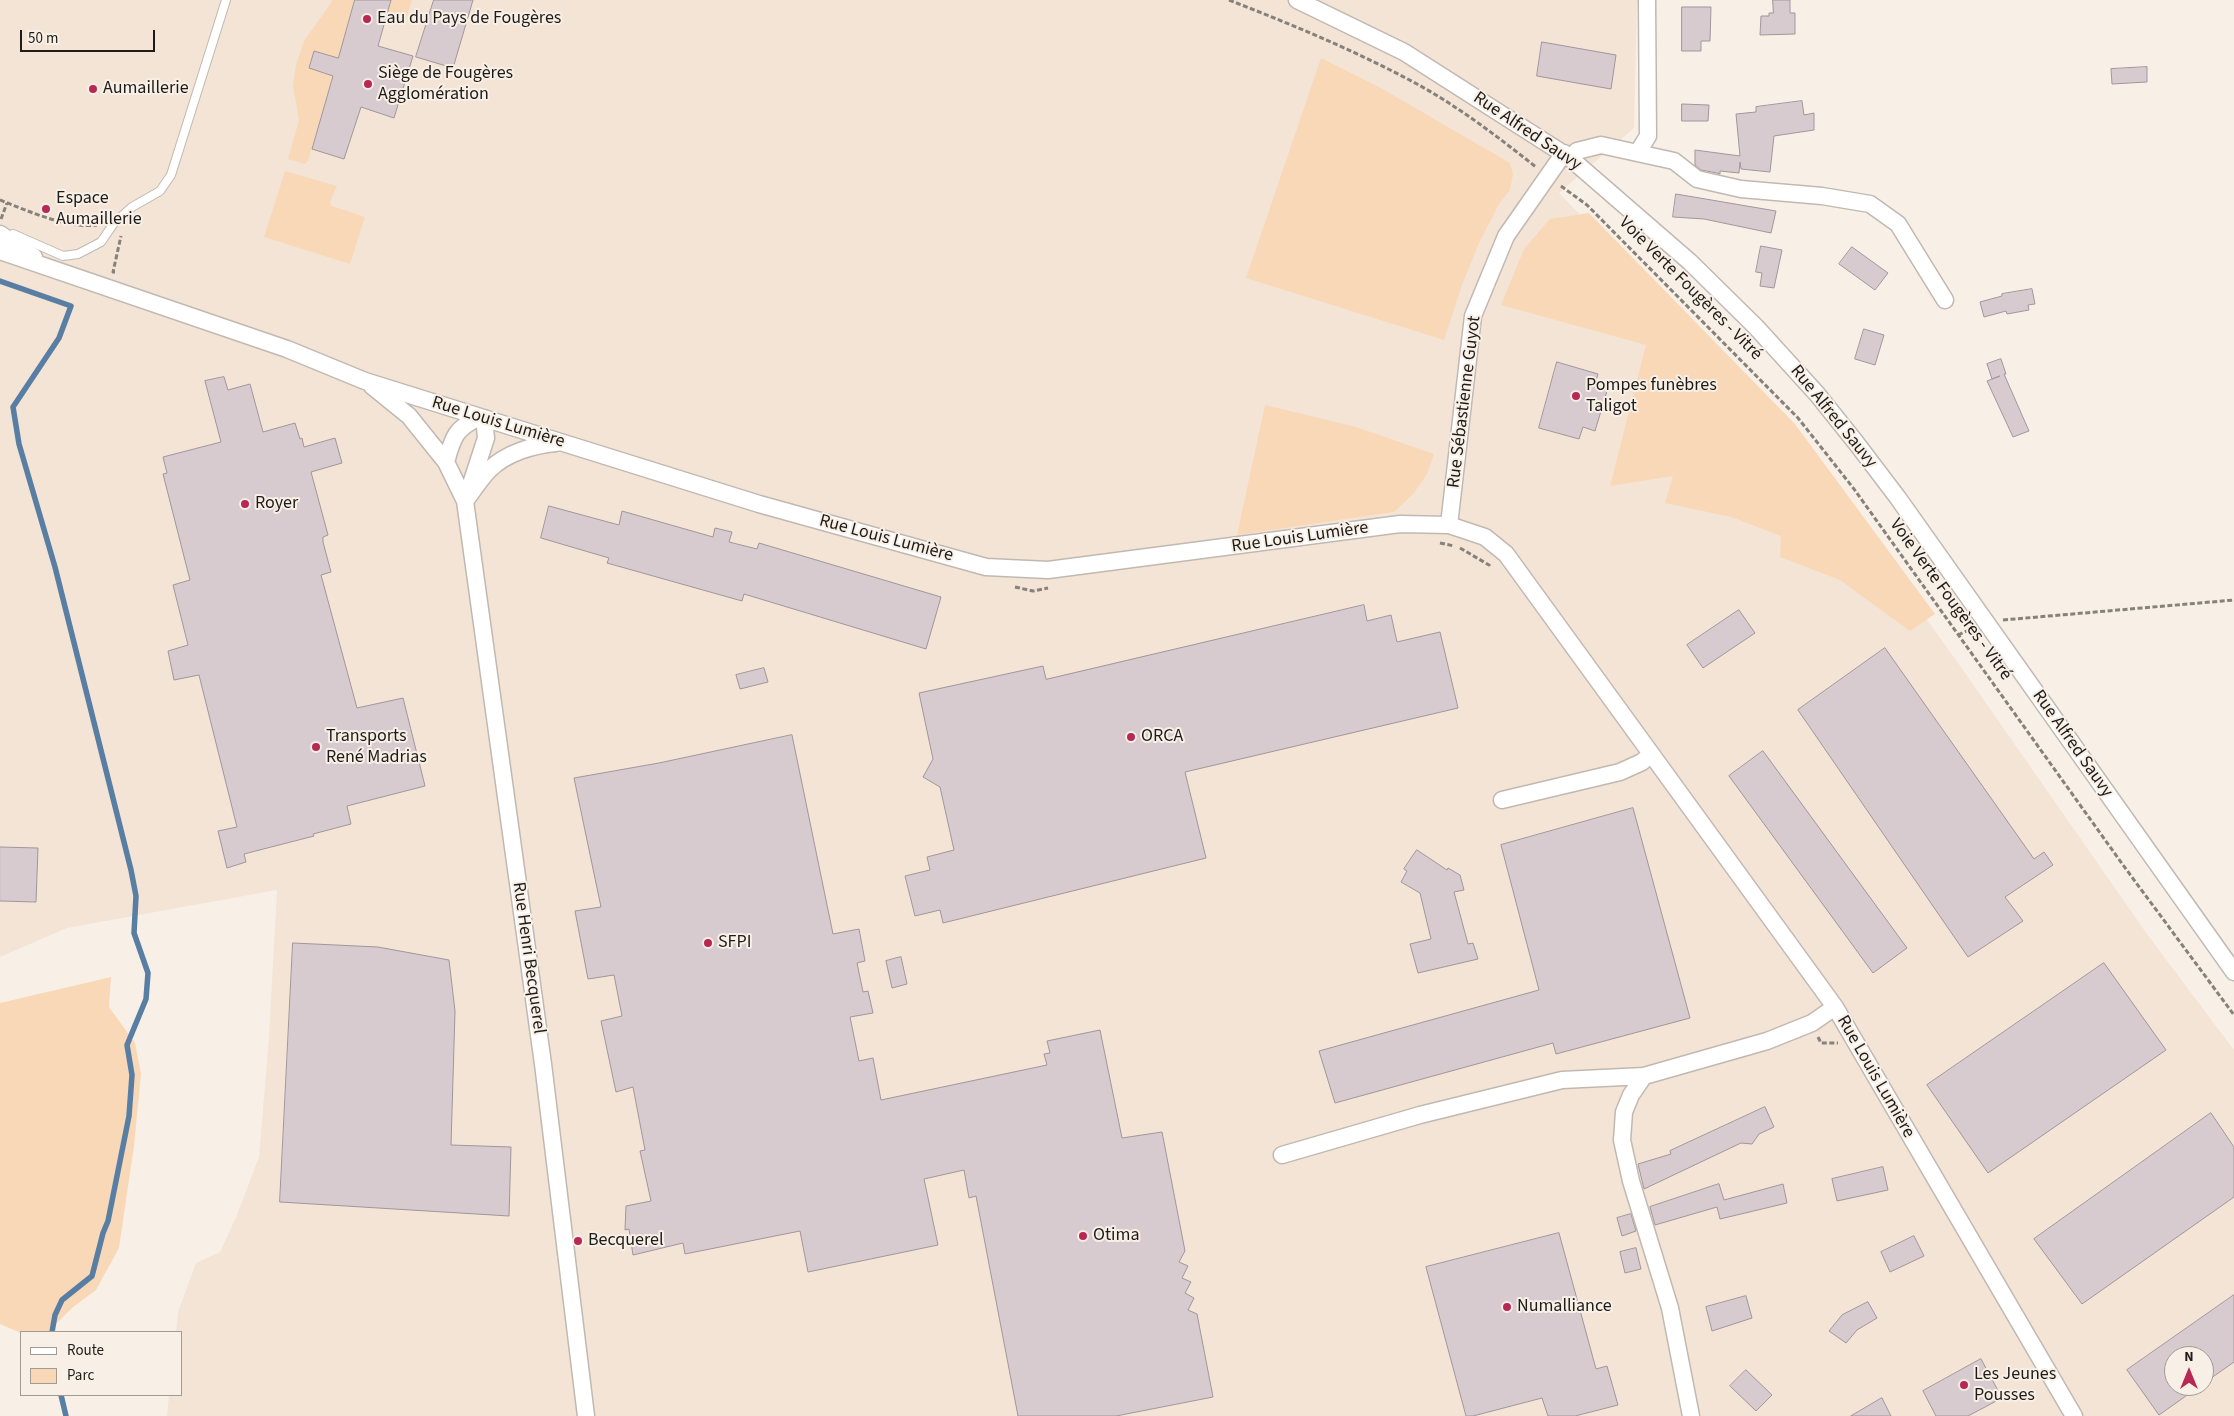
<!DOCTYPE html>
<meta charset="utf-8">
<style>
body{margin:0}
#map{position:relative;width:2234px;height:1416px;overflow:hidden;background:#f8f0e7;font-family:"Source Sans 3",sans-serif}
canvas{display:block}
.legend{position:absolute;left:20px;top:1331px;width:162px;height:65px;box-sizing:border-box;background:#f8f0e7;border:1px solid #a19b94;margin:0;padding:6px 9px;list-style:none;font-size:15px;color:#1e1b18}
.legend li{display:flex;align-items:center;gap:10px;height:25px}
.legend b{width:25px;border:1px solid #a19b94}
.north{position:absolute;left:2164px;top:1346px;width:50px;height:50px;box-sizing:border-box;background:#f8f0e7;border:1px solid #a19b94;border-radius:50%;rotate:0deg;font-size:14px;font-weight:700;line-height:20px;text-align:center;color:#1e1b18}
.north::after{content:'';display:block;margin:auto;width:18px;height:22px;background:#b72854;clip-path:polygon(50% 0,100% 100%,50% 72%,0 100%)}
.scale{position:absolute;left:20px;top:30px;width:135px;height:22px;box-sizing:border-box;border:2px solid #1e1b18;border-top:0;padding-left:6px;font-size:15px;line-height:18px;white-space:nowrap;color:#1e1b18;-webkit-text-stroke:4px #f8f0e7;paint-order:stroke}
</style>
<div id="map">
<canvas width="2234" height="1416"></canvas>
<ul class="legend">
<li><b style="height:6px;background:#fff"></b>Route</li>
<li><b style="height:14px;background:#f9d8b8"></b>Parc</li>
</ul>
<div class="north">N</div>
<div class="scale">50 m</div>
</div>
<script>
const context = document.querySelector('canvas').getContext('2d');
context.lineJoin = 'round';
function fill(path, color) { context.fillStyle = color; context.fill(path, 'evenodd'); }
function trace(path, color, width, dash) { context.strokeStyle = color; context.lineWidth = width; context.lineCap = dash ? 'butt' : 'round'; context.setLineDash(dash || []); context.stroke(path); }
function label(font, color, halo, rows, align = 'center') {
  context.font = font + ' "Source Sans 3",sans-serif'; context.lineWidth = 4; context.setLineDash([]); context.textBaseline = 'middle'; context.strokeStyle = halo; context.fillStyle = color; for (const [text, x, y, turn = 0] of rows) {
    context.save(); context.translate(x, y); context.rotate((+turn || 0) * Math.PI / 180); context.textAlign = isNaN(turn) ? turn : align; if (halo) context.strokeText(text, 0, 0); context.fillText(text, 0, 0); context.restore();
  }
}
const built = new Path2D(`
 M 0,0 L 1637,0 L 1634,128 L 1559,193 L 1792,432 L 1956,660 L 2147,934 L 2234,1050 L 2234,1416 L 167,1416 L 169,1395 L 181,1395 L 181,1332 L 176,1332 L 178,1312 L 196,1263 L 220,1252 L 237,1215 L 259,1157 L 269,1037 L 277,890 L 67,928 L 0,957 ZM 2174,1356 L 2204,1356 L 2204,1386 L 2174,1386 Z`);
const green = new Path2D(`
 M 333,0 L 355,0 L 338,58 L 315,51 L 309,68 L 333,76 L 308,161 L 305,164 L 288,159 L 299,120 L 293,86 L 296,65 L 304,41 Z
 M 391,0 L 412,0 L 406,18 L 387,13 Z
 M 1321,58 L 1379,87 L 1510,163 L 1513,174 L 1510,190 L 1499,204 L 1479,243 L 1462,285 L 1444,340 L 1246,278 Z
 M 285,171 L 337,186 L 330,202 L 332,206 L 365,217 L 350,264 L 264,237 Z
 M 1589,213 L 1795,424 L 1935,614 L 1910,631 L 1840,580 L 1780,557 L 1781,536 L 1731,517 L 1665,503 L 1673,476 L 1610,486 L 1646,345 L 1501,305 L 1524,249 L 1550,219 Z
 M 1265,405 L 1356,427 L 1434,454 L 1427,474 L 1413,494 L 1394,512 L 1237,535 Z
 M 111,977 L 109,1007 L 135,1043 L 141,1074 L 134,1146 L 119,1248 L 96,1290 L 72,1308 L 48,1332 L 21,1333 L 0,1324 L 0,1003 Z`);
const stream = new Path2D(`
 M 0,281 L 71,306 L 59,338 L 13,407 L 19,444 L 55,567 L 131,870 L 136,896 L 134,933 L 148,973 L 146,999 L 127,1045 L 132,1075 L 129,1116 L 108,1221 L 103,1233 L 92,1276 L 62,1300 L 55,1315 L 52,1332
 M 61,1395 L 66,1416`);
const building = new Path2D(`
 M 355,0 L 391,0 L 378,46 L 413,56 L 394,118 L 361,107 L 344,159 L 312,149 L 333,76 L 309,68 L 314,51 L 338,58 Z
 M 434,0 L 473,0 L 453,68 L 416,57 Z
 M 1773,0 L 1790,0 L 1790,13 L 1795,13 L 1795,34 L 1760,35 L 1761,16 L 1769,16 L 1769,13 L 1773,13 Z
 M 1682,7 L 1711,7 L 1710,41 L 1701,41 L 1701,51 L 1682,51 Z
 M 1542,42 L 1616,55 L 1611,89 L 1537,76 Z
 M 2147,67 L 2147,82 L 2112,84 L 2111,69 Z
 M 1802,101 L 1804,115 L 1814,113 L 1814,130 L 1774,136 L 1770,172 L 1741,169 L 1740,162 L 1739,173 L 1720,171 L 1720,174 L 1717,173 L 1701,170 L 1695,165 L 1695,150 L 1740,156 L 1736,114 L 1756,112 L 1756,107 Z
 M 1682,104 L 1709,105 L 1708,121 L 1682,121 Z
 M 1676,194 L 1776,211 L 1771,233 L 1704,219 L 1673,217 Z
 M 1761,246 L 1782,250 L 1774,288 L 1760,286 L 1762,273 L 1756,272 Z
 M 1852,247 L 1888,273 L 1875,290 L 1839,264 Z
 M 2032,289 L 2035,304 L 2028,305 L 2029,310 L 2007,314 L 2006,311 L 1984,317 L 1980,302 L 2002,296 L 2002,294 Z
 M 1864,329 L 1884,335 L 1875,365 L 1855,359 Z
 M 2001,359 L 2006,374 L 2004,374 L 2029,431 L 2013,437 L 1987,381 L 2000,376 L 1992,379 L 1987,364 Z
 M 1557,362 L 1598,374 L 1594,387 L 1607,391 L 1595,431 L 1583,427 L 1579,439 L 1539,428 Z
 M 224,377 L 228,390 L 250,384 L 263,432 L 295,423 L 300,439 L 302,438 L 304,447 L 335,438 L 342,463 L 311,472 L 328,535 L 323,537 L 323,542 L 331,572 L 321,575 L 357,708 L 403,698 L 425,786 L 347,806 L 351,824 L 313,834 L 314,836 L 244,854 L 246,862 L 227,868 L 218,831 L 237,827 L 199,675 L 174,680 L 168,651 L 188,645 L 173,585 L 190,580 L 163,474 L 167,473 L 163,457 L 221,442 L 205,381 Z
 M 549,506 L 619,525 L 622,511 L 713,537 L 715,528 L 732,532 L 729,542 L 757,549 L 759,543 L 941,597 L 926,649 L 744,594 L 742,601 L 607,563 L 609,558 L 541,538 Z
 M 1364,605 L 1367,621 L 1391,615 L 1397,642 L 1440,632 L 1458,708 L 1185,772 L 1206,858 L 943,923 L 940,910 L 915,916 L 905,876 L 930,870 L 927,857 L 954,850 L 940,787 L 923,777 L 933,759 L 919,693 L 1043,666 L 1046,679 Z
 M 1739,610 L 1755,633 L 1703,668 L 1687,645 Z
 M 1885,648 L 2034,859 L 2044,852 L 2053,865 L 2005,897 L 2023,921 L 1968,957 L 1798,710 Z
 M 764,668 L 768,682 L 740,689 L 736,675 Z
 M 792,735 L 833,934 L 859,929 L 865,961 L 857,963 L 863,992 L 868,991 L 873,1013 L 850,1017 L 859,1061 L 873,1058 L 881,1100 L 1047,1065 L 1044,1054 L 1050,1053 L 1047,1041 L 1100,1030 L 1122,1138 L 1162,1132 L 1185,1251 L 1179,1262 L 1188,1266 L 1182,1278 L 1191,1282 L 1185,1293 L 1194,1298 L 1188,1310 L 1197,1314 L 1213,1397 L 1116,1416 L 1018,1416 L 976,1196 L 969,1198 L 964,1170 L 924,1179 L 938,1245 L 808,1272 L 800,1231 L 685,1254 L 683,1243 L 633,1255 L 629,1229 L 625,1230 L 626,1206 L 651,1201 L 640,1151 L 645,1150 L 633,1087 L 616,1092 L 601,1021 L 622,1016 L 614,975 L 588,979 L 575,911 L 601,907 L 574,778 L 659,763 Z
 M 1763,751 L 1907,948 L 1873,973 L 1729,776 Z
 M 1633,808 L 1690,1018 L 1556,1054 L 1553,1043 L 1335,1103 L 1319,1051 L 1539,990 L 1501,845 Z
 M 0,847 L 38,848 L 36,902 L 0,901 Z
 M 1417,850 L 1447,870 L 1448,868 L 1460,875 L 1464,890 L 1454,892 L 1468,944 L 1473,943 L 1478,959 L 1418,973 L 1410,944 L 1431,939 L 1420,893 L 1401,882 L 1407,871 L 1404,869 Z
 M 293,943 L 378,947 L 449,960 L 455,1011 L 451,1145 L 511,1147 L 509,1216 L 280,1202 Z
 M 901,957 L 907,984 L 892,988 L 886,961 Z
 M 2104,963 L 2166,1050 L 1988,1173 L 1927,1085 Z
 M 1765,1107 L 1774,1127 L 1759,1134 L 1752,1144 L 1741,1143 L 1644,1189 L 1638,1164 L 1671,1154 L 1670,1151 Z
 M 2211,1113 L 2234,1147 L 2234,1197 L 2082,1304 L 2034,1239 Z
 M 1883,1167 L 1888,1190 L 1837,1201 L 1832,1179 Z
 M 1719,1184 L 1724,1200 L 1783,1184 L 1787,1203 L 1720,1219 L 1717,1207 L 1655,1225 L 1650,1207 Z
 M 1631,1214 L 1636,1231 L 1622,1236 L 1617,1218 Z
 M 1559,1233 L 1596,1369 L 1607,1366 L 1618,1405 L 1575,1416 L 1548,1416 L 1542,1398 L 1473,1416 L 1466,1416 L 1426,1267 Z
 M 1914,1236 L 1924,1256 L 1890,1272 L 1881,1252 Z
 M 1636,1248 L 1641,1269 L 1625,1273 L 1620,1252 Z
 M 2234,1295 L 2234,1362 L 2204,1383 L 2204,1356 L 2174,1356 L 2174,1386 L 2200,1386 L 2159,1415 L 2127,1370 Z
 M 1746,1296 L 1752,1318 L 1712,1331 L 1706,1307 Z
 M 1868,1302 L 1877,1318 L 1857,1330 L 1846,1343 L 1829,1331 L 1842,1315 Z
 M 1981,1359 L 2002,1398 L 1968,1416 L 1936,1416 L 1923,1391 Z
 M 1746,1370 L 1772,1395 L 1756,1411 L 1730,1386 Z
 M 1882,1398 L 1891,1416 L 1851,1416 Z`);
const path = new Path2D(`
 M 1229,0 C 1293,25 1356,51 1417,84 C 1459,107 1498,137 1536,167
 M 1561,186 L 1587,205 L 1798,418 L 1854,489 L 2123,865 L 2234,1015
 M 0,200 C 28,211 68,229 97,225
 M 1,219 L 7,203
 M 115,272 L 113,272 L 121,236
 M 1440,543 L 1454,546
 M 1460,548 L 1489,565 L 1491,563
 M 1015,587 L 1033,591 L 1048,588
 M 2003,620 L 2234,600
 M 1958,635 L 1971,629
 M 1818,1037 L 1821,1043 L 1838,1043`);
const lane = new Path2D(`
 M 13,234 L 63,256 L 78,254 L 101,242 L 114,223 L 132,207 L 160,191 L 171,175 L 226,0`);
const street = new Path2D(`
 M 1297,0 L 1404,52 L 1570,158 L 1690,262 L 1756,327 L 1817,394 L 1857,444 L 1898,498 L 2234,972
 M 1638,152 L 1648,136 L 1647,0
 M 1570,158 L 1577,151 L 1601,145 L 1674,161 L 1697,179 L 1741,189 L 1822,196 L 1870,204 L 1898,224 L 1945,300
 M 0,234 L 34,257
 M 0,251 L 287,349 L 365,381 L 759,504 L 986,567 L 1048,570 L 1400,524 L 1449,525 L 1485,537 L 1506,554 L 1835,1007 L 2074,1416
 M 372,386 L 409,416 L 446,462 L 465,501 L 543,1064 L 586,1416
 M 446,462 C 453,437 455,429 479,417
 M 471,484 L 486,438 L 484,418
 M 465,501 C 473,491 480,479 489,470 C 506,453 533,445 556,443
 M 1449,525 L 1473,316 L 1506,236 L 1564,153
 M 1502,800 L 1620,772 L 1642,762 L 1651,754
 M 1644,1076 L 1631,1095 L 1624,1112 L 1622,1140 L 1631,1181 L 1670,1308 L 1691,1416
 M 1282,1155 L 1420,1115 L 1562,1080 L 1644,1076 L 1767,1041 L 1812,1023 L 1835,1007`);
const markers = [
 [367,19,5,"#b72854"],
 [368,84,5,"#b72854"],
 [93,89,5,"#b72854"],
 [46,209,5,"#b72854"],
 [1576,396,5,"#b72854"],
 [245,504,5,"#b72854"],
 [1131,737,5,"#b72854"],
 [316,747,5,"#b72854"],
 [708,943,5,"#b72854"],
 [1083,1236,5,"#b72854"],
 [578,1241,5,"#b72854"],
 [1507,1307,5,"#b72854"],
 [1964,1385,5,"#b72854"]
];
const poiNames = [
 ["Eau du Pays de Fougères",377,19],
 ["Siège de Fougères",378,74],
 ["Agglomération",378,95],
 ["Aumaillerie",103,89],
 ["Espace",56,199],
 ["Aumaillerie",56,220],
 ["Pompes funèbres",1586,386],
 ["Taligot",1586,407],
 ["Royer",255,504],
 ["Transports",326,737],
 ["René Madrias",326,758],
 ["ORCA",1141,737],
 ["SFPI",718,943],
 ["Otima",1093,1236],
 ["Becquerel",588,1241],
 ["Numalliance",1517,1307],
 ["Les Jeunes",1974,1375],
 ["Pousses",1974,1396]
];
const streetNames = [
 ["Rue Alfred Sauvy",1527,132,34],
 ["Voie Verte Fougères - Vitré",1690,289,45],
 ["Rue Sébastienne Guyot",1465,402,-83],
 ["Rue Alfred Sauvy",1833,417,51],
 ["Rue Louis Lumière",498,423,17],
 ["Rue Louis Lumière",1300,538,-8],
 ["Rue Louis Lumière",886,539,15],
 ["Voie Verte Fougères - Vitré",1950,600,54],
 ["Rue Alfred Sauvy",2072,744,55],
 ["Rue Henri Becquerel",528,958,82],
 ["Rue Louis Lumière",1875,1077,60]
];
fill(built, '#f3e4d6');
fill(green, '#f9d8b8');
trace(stream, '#587ea3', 5.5);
fill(building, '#d7cbd0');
trace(building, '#a1969b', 1);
trace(lane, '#c1b9b1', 10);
trace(street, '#c1b9b1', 19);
trace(path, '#86817b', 3, [5, 2.5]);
trace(lane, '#fff', 8);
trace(street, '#fff', 16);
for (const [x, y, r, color] of markers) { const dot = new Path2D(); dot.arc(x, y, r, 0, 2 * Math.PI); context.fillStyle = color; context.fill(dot); trace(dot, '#f8f0e7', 2); }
label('18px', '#1e1b18', '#f8f0e7', poiNames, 'left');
label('18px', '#1e1b18', '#f8f0e7', streetNames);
</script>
